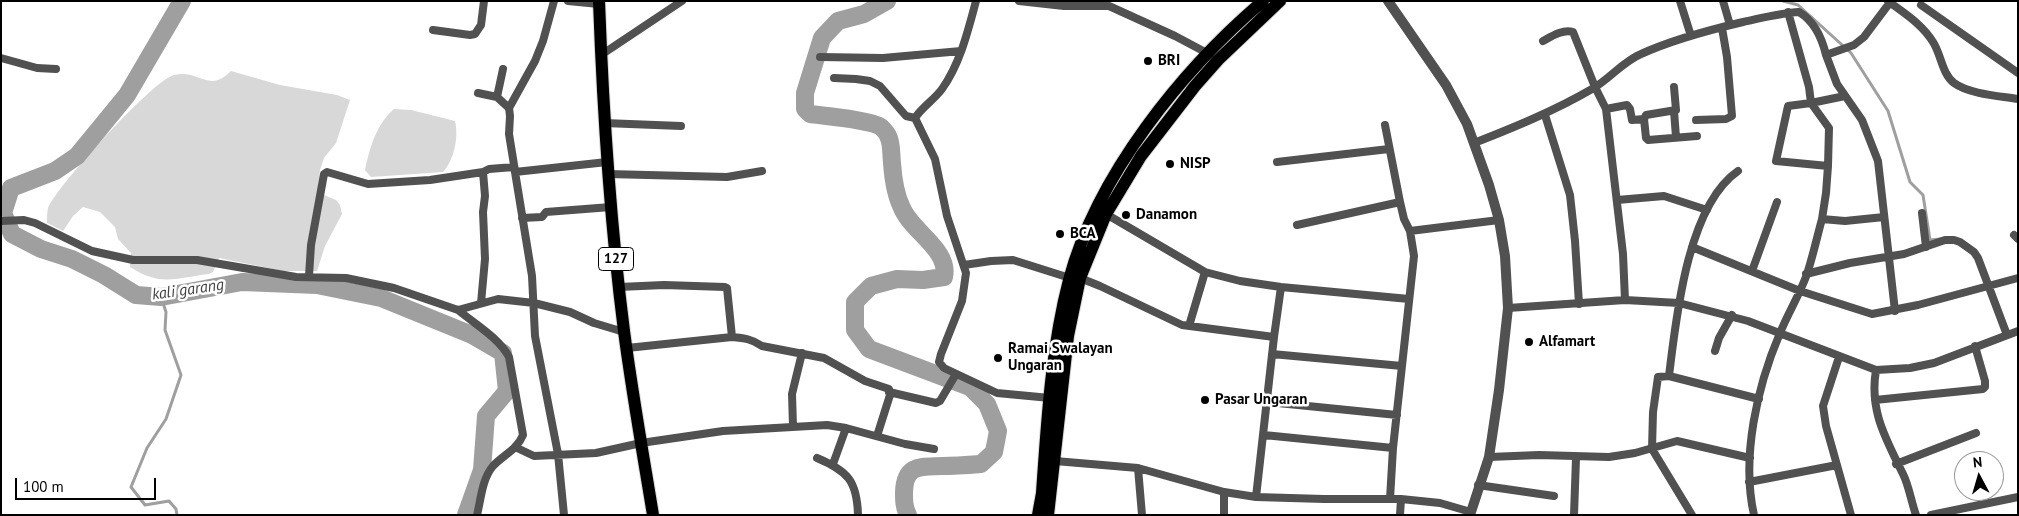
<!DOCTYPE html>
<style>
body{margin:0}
#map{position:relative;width:2019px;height:516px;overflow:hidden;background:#fff;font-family:"PT Sans",sans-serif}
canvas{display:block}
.frame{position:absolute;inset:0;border:2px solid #000;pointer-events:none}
.north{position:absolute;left:1954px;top:451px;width:50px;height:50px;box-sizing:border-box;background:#fff;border:1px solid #999;border-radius:50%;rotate:354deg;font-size:14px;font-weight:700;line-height:20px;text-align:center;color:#000}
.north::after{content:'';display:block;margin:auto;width:18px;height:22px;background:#000;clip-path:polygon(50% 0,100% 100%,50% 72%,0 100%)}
.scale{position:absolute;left:15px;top:478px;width:141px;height:22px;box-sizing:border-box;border:2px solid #000;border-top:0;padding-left:6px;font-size:15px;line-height:18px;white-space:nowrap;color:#000;-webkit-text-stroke:4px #fff;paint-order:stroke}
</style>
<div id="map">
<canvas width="2019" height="516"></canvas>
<div class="frame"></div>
<div class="north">N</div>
<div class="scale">100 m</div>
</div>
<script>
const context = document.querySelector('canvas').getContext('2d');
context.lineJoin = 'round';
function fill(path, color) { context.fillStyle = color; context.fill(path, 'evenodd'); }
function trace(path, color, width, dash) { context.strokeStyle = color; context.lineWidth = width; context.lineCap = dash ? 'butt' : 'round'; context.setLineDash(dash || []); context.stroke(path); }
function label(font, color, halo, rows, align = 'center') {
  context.font = font + ' "PT Sans",sans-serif'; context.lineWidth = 5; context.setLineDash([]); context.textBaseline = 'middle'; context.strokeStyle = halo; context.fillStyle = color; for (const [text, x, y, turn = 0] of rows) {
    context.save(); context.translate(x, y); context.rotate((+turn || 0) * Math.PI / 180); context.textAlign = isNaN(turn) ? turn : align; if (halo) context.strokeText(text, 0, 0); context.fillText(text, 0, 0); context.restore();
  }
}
const green = new Path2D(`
 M 231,71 L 280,85 L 337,95 L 350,100 L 336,143 L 324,158 L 320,170 L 318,187 L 324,195 L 336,200 L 340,205 L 342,214 L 325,246 L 317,271 L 283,271 L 219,258 L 213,272 L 209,274 C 175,278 161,287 130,267 L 131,253 L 118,239 L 115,227 L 100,212 L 83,207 L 73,216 L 63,231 L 47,223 C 47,218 47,212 48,208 C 57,186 154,79 174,75 C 200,69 208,94 231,71 Z
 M 394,109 L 411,110 L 455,121 C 459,137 454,160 443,172 L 371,177 L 365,170 C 370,147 376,125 394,109 Z`);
const stream = new Path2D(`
 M 1783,1 L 1798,5 L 1851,53 L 1888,111 L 1910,182 L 1923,195 L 1930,240 L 1940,239
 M 161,297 L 166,312 L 165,330 L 181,375 L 166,419 L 147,448 L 131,487 L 145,505 L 169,501 L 176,509 L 177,515`);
const river = new Path2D(`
 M 182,1 L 127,95 L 77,156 L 55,171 L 11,188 L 3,213 L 12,234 L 41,249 L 72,259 L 104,275 L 136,295 L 161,297 L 242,282 L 317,285 L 381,298 L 472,335 L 503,353 L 507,391 L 486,416 L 482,470 L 466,515
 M 887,1 L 864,14 L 838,21 L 822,38 L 805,93 L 805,109 L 810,114 C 825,116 871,120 881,127 C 883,129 887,133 888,136 C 892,143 891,155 892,163 C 893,178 895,194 902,208 C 912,232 950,250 944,277 L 923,280 L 897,279 L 871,286 L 855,302 L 855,330 L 869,349 L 970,387 L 987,404 L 998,431 L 994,452 L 981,464 C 968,465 955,466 942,466 C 920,467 905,464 904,492 C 904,501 904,507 908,515`);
const minor = new Path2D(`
 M 568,1 L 599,4
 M 976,1 C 968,31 960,64 942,89 C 934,100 922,107 915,118 L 935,159 L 947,216 L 966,273 L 962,301 L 941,354 L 939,362 L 944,368 L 997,393 L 1050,398
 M 1019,1 L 1064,6 L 1109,6 L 1175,36 L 1207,53
 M 1680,1 L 1691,36
 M 1723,1 L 1730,25
 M 1888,1 C 1905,14 1922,24 1933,42 C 1941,54 1942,74 1954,83 C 1969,94 2000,96 2018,99
 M 1891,1 L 1864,37 L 1854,45 L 1826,55 L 1837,84 L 1862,120 L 1878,161 L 1895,311
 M 1921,5 L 2018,73
 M 1788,12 L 1809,87 L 1811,103 L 1829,128 L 1828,166
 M 433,30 L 470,35 L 475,34 L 481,25 L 484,1
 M 1543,41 C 1552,36 1563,29 1573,32 L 1595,87 L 1606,109 L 1623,254 L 1625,300
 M 601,55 L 682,1
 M 820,57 L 883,58 L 961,51
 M 1,58 L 37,68 L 56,69
 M 834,78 L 856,79 L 870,81 L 880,86 L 906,116 L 915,118
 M 478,93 L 497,97 L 509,108 L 510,116 L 509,134 L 515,171
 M 1845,96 L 1811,103 L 1788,106 L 1776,161 L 1828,166 L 1826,193 L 1822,219 L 1845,221 L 1884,217
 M 497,97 L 503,69
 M 509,108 L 535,61 L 543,41 L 554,1
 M 1606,109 L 1627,105 L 1630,109 L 1632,120 L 1644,119 L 1646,138 L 1648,140 L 1697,136
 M 1674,111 L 1676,137
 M 1545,115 L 1570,195 L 1575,241 L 1579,304
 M 1644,119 L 1646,115 L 1676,110 L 1674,87
 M 1696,120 L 1726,119 L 1732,116 L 1727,57 L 1722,28
 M 604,123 L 681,126
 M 1385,125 L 1400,202 L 1404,219 L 1410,231 L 1414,256 L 1393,448 L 1390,499
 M 1474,143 C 1515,127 1554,111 1592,89 C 1610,79 1622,62 1641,54 C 1674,39 1709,30 1743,22 C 1762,18 1780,13 1799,12 C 1814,21 1822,38 1826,55
 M 1277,162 L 1389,149
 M 608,174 L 727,177 L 762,171
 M 1617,200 L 1664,196 L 1707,210
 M 1922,213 L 1926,247
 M 1106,214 L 1205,272 L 1240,281 L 1281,287 L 1409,299
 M 522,218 L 542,217 L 546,212 L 611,207
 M 1,221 L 24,220 L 35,223 L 92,251 L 133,260 L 197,260 L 296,277 L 346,278 L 394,288 L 458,310 L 498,299 L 534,303 L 570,312 L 594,323 L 624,332
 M 1297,225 L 1400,202
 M 1410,231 L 1499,220
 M 2014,235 L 2018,239
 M 1692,247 L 1800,291 L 1872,314 L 1918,305 L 2018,278
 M 964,265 L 991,261 L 1013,260 L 1070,278
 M 1752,271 L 1777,202
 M 1806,274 L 1850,263 L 1904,254 L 1945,240 L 1954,240 L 1960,242 L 1974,252 L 1978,258 L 2007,335
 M 309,276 L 311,245 L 324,174 L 327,172 L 368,184 L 430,180 L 483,172
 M 1080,278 L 1100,286 L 1182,325 L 1274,337
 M 619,287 L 664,285 L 725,287 L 727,288 L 732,337
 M 481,303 L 485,259 L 483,212 L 485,196 L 483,172 L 489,169 L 514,167
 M 1508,308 L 1625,300 L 1679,303 L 1748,321 L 1876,370 L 1910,368 L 1934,363 L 2018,331
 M 458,310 C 475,324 499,338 509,357 L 523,435 C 517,450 503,455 493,466 C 482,479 481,499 477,515
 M 1189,326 L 1205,272
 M 627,348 L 732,337 C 744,338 752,339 762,346 L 824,358 L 865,381 L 889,389 L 890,395 L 877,436
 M 1715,351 L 1719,338 L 1732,315
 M 1272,354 L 1402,366
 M 1839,357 L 1823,406 L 1826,426 L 1851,515
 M 1876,370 C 1869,411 1886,439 1903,474 C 1909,486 1911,501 1916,515
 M 1669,376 L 1759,399
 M 889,392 L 936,403 L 940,401 L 956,374
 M 1875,400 L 1983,389 L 1985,387 L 1985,381 L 1975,346
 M 1268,402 L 1397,415
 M 793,426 L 792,394 L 802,353
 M 1264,435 L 1393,448
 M 515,447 L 534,456 L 596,453 L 641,443 L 723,431 L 827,425 L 846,428 L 905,444 L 934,449
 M 1489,457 L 1539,455 L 1609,457 L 1635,453 L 1677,441 L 1750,458
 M 817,458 C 848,471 857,481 858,515
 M 1055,461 L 1138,468 L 1224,492 L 1256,497 L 1324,499 L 1401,499 L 1440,503 L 1471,512
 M 833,464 L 846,428
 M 1896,464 L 1976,433
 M 1138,468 L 1142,515
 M 1749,482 L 1837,465
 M 1478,485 L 1554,496
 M 1224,492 L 1224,515
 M 1256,497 L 1274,337 L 1281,287
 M 564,515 L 558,454 L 535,336 L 532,276 L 515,172 L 607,162
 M 1400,515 L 1401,499
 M 1574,515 L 1576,458
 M 1692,515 L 1652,449 L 1653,412 L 1658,377 L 1669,376 C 1676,319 1687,206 1738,171
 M 1754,515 C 1741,457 1757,387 1780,333 C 1788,313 1800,294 1807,274 C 1813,256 1817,237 1822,219
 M 1931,515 L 2018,497`);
const tertiary = new Path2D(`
 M 1388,1 L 1446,85 L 1467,124 L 1489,185 L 1499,220 L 1505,256 L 1508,308 L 1499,390 L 1489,457 L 1470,515`);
const primary = new Path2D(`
 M 599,1 C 603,112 610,221 624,331 C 632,392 643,454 653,515`);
const trunk = new Path2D(`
 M 1038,515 L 1042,493 C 1047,422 1051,349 1069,280 C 1097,175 1182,70 1263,1
 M 1048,515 L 1068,336 L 1080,278 L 1106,214 L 1141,156 L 1195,86 L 1218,60 L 1280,1`);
const markers = [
 [1148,61,5,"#000"],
 [1170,164,5,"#000"],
 [1126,215,5,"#000"],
 [1060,234,5,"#000"],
 [1529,342,5,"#000"],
 [998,358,5,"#000"],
 [1205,400,5,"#000"]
];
const shields = [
 [616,259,35]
];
const shieldNames = [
 ["127",616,259]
];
const poiNames = [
 ["BRI",1158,61],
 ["NISP",1180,164],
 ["Danamon",1136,215],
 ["BCA",1070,234],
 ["Alfamart",1539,342],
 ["Ramai Swalayan",1008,349],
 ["Ungaran",1008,366],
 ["Pasar Ungaran",1215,400]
];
const waterNames = [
 ["kali garang",188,290,-8]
];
fill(green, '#d8d8d8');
trace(stream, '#9f9f9f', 3);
trace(river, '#9f9f9f', 18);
trace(primary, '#dbdbdb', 14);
trace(trunk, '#dbdbdb', 14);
trace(minor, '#515151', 8);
trace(tertiary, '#515151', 10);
trace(primary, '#000', 12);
trace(trunk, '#000', 12);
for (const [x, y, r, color] of markers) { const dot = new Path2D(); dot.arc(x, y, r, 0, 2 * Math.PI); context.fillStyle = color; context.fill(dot); trace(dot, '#fff', 2); }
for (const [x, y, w] of shields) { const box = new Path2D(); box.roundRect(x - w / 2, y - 11.5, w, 23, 4); context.fillStyle = '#fff'; context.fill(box); trace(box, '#000', 1); }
label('bold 14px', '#000', null, shieldNames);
label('bold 15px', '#000', '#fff', poiNames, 'left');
label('italic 16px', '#404040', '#fff', waterNames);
</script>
